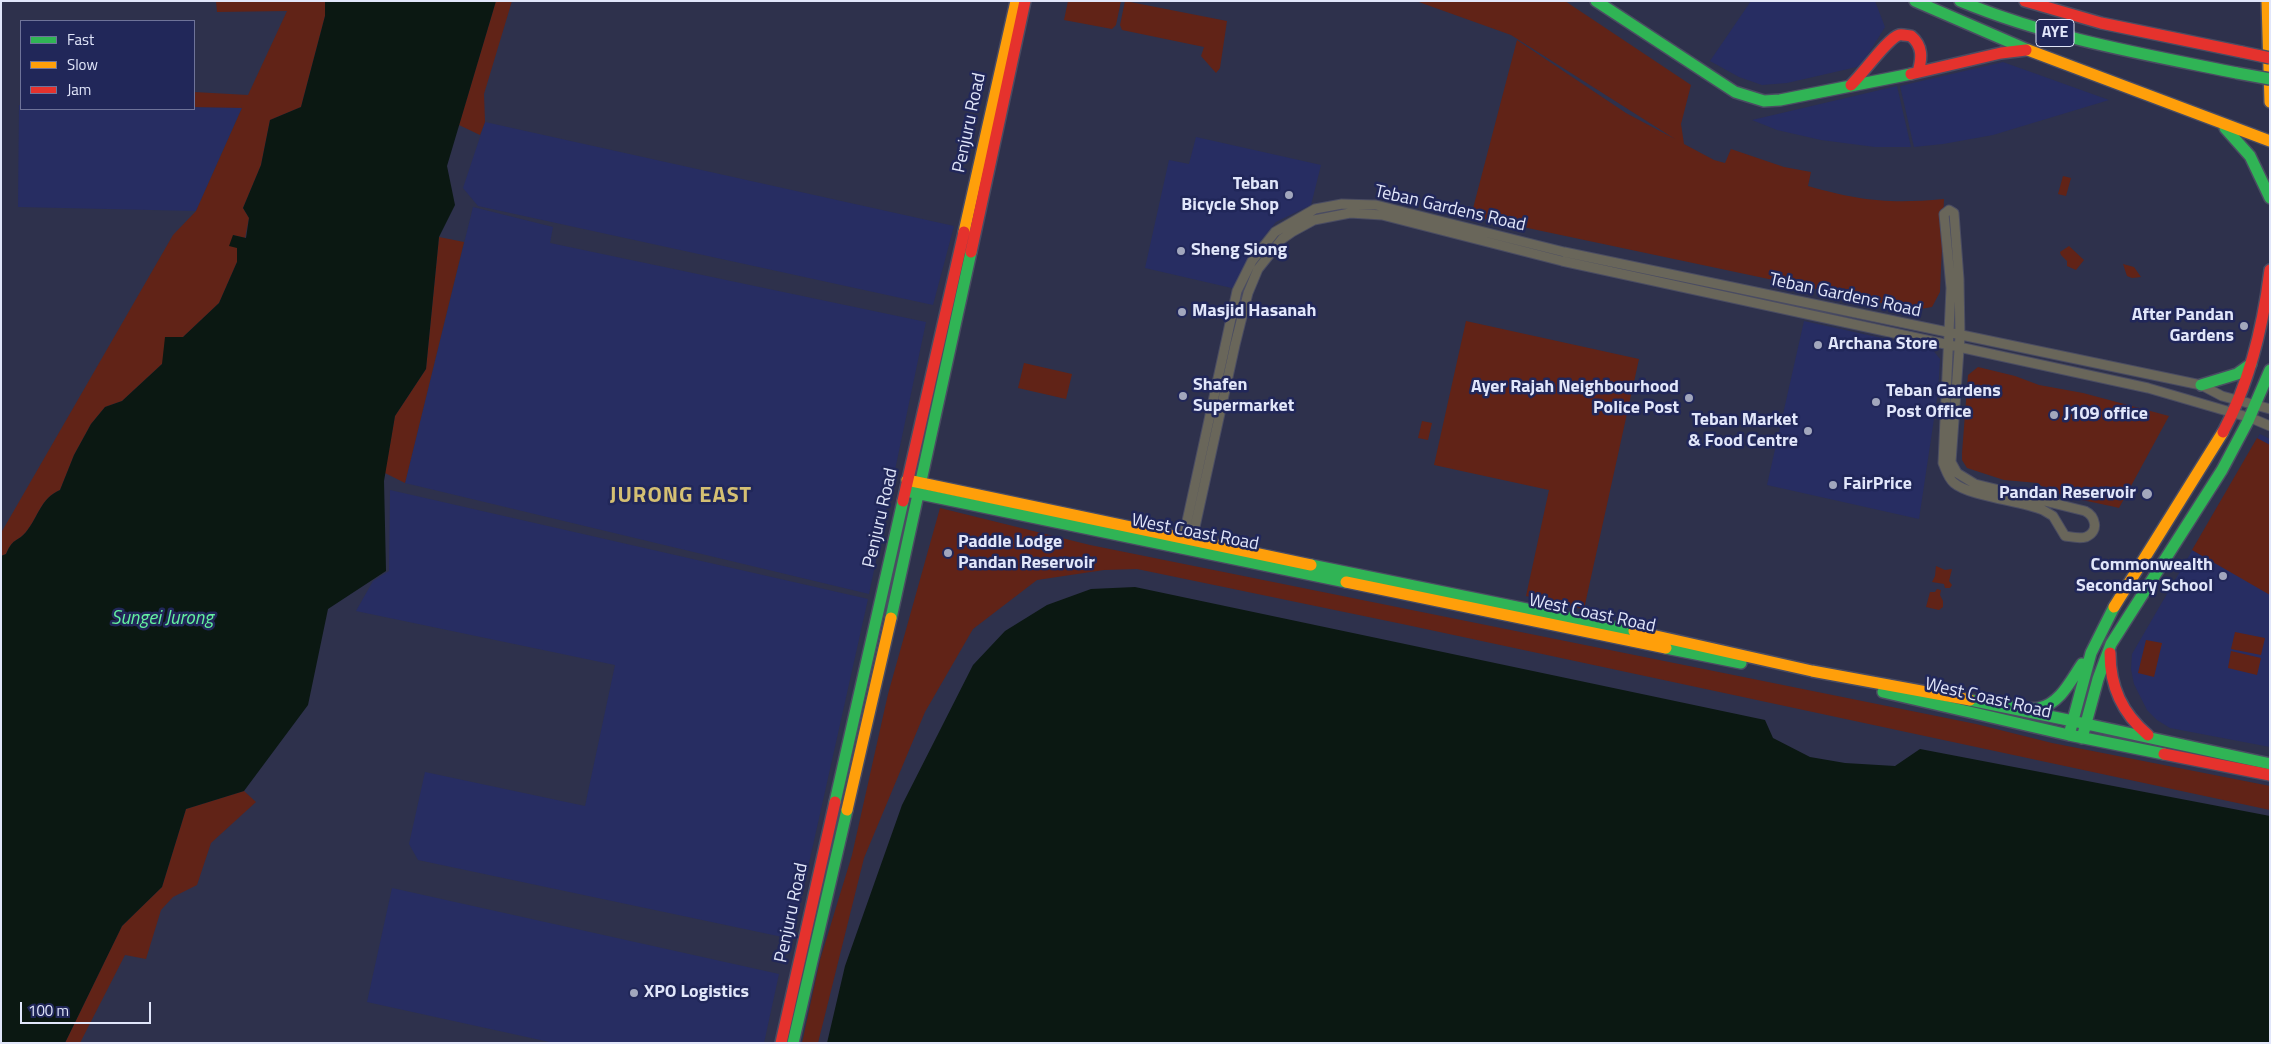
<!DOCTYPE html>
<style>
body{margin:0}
#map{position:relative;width:2271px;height:1044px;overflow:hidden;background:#2e314c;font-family:"Titillium Web",sans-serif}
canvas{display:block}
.frame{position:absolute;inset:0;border:2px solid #e1e6fa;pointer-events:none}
.legend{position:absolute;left:20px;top:20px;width:175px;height:90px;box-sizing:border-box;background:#212759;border:1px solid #6e7399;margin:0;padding:6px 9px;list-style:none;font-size:15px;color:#e1e6fa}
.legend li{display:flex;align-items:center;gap:10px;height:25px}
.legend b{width:25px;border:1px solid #6e7399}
.scale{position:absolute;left:20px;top:1002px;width:131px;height:22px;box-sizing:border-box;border:2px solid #e1e6fa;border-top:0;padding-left:6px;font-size:15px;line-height:18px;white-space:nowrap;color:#e1e6fa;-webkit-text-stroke:4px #212759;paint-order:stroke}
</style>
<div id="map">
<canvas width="2271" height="1044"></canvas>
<div class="frame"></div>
<ul class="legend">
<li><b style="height:6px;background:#30b455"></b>Fast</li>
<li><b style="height:6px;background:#ff9f0a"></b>Slow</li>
<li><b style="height:6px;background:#e5322d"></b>Jam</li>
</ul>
<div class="scale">100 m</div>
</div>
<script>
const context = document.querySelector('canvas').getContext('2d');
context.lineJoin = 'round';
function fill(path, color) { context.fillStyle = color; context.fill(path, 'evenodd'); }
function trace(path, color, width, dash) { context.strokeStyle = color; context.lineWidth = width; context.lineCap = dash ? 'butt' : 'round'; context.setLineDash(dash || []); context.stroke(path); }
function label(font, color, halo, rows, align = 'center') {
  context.font = font + ' "Titillium Web",sans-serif'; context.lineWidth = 5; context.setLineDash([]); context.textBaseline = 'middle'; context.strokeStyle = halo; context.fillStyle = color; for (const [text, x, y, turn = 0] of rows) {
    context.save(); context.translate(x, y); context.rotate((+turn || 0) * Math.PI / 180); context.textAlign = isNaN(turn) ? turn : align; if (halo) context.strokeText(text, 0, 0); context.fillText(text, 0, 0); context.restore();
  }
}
const built = new Path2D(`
 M 1751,1 L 1875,1 L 1885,27 L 1861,66 L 1787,83 L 1762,85 L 1739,77 L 1710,61 Z
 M 2003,62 L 2109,100 L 1993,135 L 1943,144 L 1914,147 L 1900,86 Z
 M 1897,86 L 1911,147 L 1875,147 L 1821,140 L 1777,130 L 1752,120 Z
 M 19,105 L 21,105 L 21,109 L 242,107 L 196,211 L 18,207 Z
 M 485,122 L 954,226 L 933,305 L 478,206 L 463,188 Z
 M 1196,137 L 1321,165 L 1311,205 L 1276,222 L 1252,251 L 1236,289 L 1145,268 L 1169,160 L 1189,164 Z
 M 473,207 L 553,227 L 550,243 L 926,322 L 869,594 L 405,483 Z
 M 1804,321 L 1932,349 L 1940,359 L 1938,392 L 1919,519 L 1767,485 Z
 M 2260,434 L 2270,439 L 2270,747 L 2170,728 L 2157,720 L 2147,710 L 2134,684 L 2131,669 L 2132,654 Z
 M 390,490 L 868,599 L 792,939 L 418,860 L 409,844 L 425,772 L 585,806 L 615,665 L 356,611 L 373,581 L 389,571 Z
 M 392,888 L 779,974 L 764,1043 L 554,1043 L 367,1002 Z`);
const green = new Path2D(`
 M 216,1 L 325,1 L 325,16 L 301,107 L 270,120 L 261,165 L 243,208 L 249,218 L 245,238 L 233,235 L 237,248 L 237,262 L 219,303 L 183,337 L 162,364 L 122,401 L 105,407 L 91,424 L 74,455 L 60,490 C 40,499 39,516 26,532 C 17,543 14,536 6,554 L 1,556 L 1,533 L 173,235 L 196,211 L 242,108 L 194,107 L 194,92 L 248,95 L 287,11 L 217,12 Z
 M 496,1 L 512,1 L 484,94 L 485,122 L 480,135 L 459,125 Z
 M 1068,1 L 1121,1 L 1116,25 L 1112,29 L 1064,20 Z
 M 1125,1 L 1227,21 L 1220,68 L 1216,73 L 1201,56 L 1204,47 L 1122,30 L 1120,25 Z
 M 1416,1 L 1565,1 L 1691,85 L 1681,124 L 1684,144 L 1714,160 L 1725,163 L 1731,149 L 1784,167 L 1811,172 L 1808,186 C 1860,201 1890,204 1944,199 L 1940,292 L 1932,307 L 1915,310 L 1471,216 L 1517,40 L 1626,113 L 1675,139 L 1511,35 Z
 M 2063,176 L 2071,178 L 2066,196 L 2058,194 Z
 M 439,237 L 464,242 L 405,483 L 385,473 L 395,416 L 426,369 Z
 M 2069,246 L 2084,260 L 2076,270 L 2067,266 L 2067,261 L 2061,255 L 2060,252 Z
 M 2123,264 L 2134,267 L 2141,277 L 2132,278 L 2127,276 Z
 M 1466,321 L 1639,359 L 1584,609 L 1526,596 L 1549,490 L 1434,465 Z
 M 1024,363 L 1072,374 L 1066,399 L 1018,388 Z
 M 1978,367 L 2015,376 L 2039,385 L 2083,393 L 2169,416 L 2119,508 C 2101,503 2048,496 2038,483 L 2004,480 L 1967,468 L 1962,460 L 1962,453 L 1968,375 Z
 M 1422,421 L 1432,423 L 1428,440 L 1418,438 Z
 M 2257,438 L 2270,445 L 2270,595 L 2192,550 Z
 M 940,508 L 1090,545 L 1976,724 L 2052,743 L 2270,786 L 2270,810 L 1407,625 L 1137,569 L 1104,570 L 1037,580 L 973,629 L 925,712 L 864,858 L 818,1043 L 802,1043 L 820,960 L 852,855 L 888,694 Z
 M 1936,566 L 1945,570 L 1952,569 L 1949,581 L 1952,585 L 1950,588 L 1945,588 L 1944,584 L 1932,582 L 1935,576 Z
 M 1937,589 L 1941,590 L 1940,595 L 1943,601 L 1943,607 L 1939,610 L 1926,607 L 1930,592 L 1935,592 Z
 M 2235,632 L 2265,638 L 2261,655 L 2231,649 Z
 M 2146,640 L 2162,643 L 2154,677 L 2138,673 Z
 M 2231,651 L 2261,658 L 2257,675 L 2228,668 Z
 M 244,791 L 256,802 L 211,843 L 197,885 L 173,897 L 161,910 L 146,959 L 125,955 L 80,1043 L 65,1043 L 122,926 L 162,887 L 186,809 Z`);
const water = new Path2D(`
 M 325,1 L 496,1 L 447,166 L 455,205 L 439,237 L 426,369 L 395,416 L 384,481 L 386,571 L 328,609 L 308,705 L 244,791 L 186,809 L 162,887 L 122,926 L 65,1043 L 1,1043 L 1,556 L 6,554 C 14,536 17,543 26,532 C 39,516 40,499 60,490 L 74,455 L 91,424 L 105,407 L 122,401 L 162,364 L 165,337 L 183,337 L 219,303 L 237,262 L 237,248 L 229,246 L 233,235 L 246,238 L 249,218 L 243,208 L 261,165 L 270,120 L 301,107 L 325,16 Z
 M 1135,587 L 1765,720 L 1773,738 L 1810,757 L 1845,763 L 1895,766 L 1920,749 L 2270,816 L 2270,1043 L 827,1043 L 845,966 L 902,805 L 973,665 L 1005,631 L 1047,605 L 1091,589 Z`);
const street = new Path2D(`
 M 1949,210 L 1954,213 L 1959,279 L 1960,336 L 1951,462 L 1957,473 L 1975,484 L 2085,511 C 2095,516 2100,531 2086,537 C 2079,539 2072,537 2065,536 L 2053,516 L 2043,510 C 2021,501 1969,496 1954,483 C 1948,478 1946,470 1943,463 L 1951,288 L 1944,214 Z
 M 1182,544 L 1237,291 L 1252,261 L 1275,232 L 1315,209 L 1342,204 L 1376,205 L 1564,252 L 2201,385 L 2222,396 L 2270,409
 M 1191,545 L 1235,345 L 1248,293 L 1258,269 L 1282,239 L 1292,232 L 1314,220 L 1350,213 L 1382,215 L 1562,261 L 2148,388 L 2251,418 L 2270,426`);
const fast = new Path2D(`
 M 1596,1 L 1735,92 L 1764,101 L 1780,100 L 1911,74
 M 1915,1 L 2028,50
 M 1960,1 C 2049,38 2143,54 2237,73
 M 2269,1 L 2270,2
 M 2225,128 L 2250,156 L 2270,198
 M 2201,385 L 2237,374 L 2251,364
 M 906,491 L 1346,582
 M 1311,565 L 1634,631
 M 2114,607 L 2091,653 L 2069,735 L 2164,754
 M 891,618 L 971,252
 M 1666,648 L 1741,663
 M 1883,692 L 2069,735
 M 1970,700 L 2073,721
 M 2011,707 C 2020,707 2030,710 2039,708 C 2060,704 2071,680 2082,664
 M 2077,722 L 2270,764
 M 2082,738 L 2098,679 L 2111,644 L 2222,470 L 2248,421 L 2270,370
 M 835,802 L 903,501
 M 793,1043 L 847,810`);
const slow = new Path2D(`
 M 2267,1 L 2270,102
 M 2028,50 L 2270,141
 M 964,232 L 1016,1
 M 907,480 L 1311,565
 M 1346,582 L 1666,648
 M 2114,607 L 2223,432
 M 1634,631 L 1812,671 L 1970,700
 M 847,810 L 891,618`);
const jam = new Path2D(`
 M 2025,1 L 2101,23 L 2242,52
 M 1911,74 L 2001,53 L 2026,50
 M 1851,85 C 1862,75 1888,38 1899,35 C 1902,34 1908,36 1911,36 C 1923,46 1922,58 1918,72
 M 971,252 L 1025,1
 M 2223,432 C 2250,382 2263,327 2270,270
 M 903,501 L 964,232
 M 2110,653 C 2110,687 2122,713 2148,735
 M 2164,754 L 2270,775
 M 781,1043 L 835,802`);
const fastBridge = new Path2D(`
 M 2237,73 L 2270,79`);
const jamBridge = new Path2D(`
 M 2242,52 L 2270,58`);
const markers = [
 [1289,195,5,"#a2a7bd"],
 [1181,251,5,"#a2a7bd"],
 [1182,312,5,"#a2a7bd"],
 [2244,326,5,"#a2a7bd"],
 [1818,345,5,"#a2a7bd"],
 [1183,396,5,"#a2a7bd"],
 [1689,398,5,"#a2a7bd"],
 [1876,402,5,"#a2a7bd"],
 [2054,415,5,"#a2a7bd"],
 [1808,431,5,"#a2a7bd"],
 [1833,485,5,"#a2a7bd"],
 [2147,494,6,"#a2a7bd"],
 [948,553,5,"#a2a7bd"],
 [2223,576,5,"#a2a7bd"],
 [634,993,5,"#a2a7bd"]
];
const shields = [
 [2055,33,38]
];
const shieldNames = [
 ["AYE",2055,33]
];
const streetNames = [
 ["Penjuru Road",970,123,-78],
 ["Teban Gardens Road",1450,209,13],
 ["Teban Gardens Road",1845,296,12],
 ["Penjuru Road",881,518,-77],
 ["West Coast Road",1195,533,11],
 ["West Coast Road",1592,614,12],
 ["West Coast Road",1988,699,13],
 ["Penjuru Road",792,913,-78]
];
const poiNames = [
 ["Teban",1279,185,"right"],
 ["Bicycle Shop",1279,206,"right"],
 ["Sheng Siong",1191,251],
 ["Masjid Hasanah",1192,312],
 ["After Pandan",2234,316,"right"],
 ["Gardens",2234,337,"right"],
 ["Archana Store",1828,345],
 ["Shafen",1193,386],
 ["Supermarket",1193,407],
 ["Ayer Rajah Neighbourhood",1679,388,"right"],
 ["Police Post",1679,409,"right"],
 ["Teban Gardens",1886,392],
 ["Post Office",1886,413],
 ["J109 office",2064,415],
 ["Teban Market",1798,421,"right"],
 ["& Food Centre",1798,442,"right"],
 ["FairPrice",1843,485],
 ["Pandan Reservoir",2136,494,"right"],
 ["Paddle Lodge",958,543],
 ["Pandan Reservoir",958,564],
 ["Commonwealth",2213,566,"right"],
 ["Secondary School",2213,587,"right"],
 ["XPO Logistics",644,993]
];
const waterNames = [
 ["Sungei Jurong",162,619]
];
const districtNames = [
 ["JURONG EAST",681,497]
];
fill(built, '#272d62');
fill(green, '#612317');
fill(water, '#0b1812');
trace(street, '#4a4c62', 11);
trace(fast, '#4a4c62', 14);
trace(slow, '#4a4c62', 14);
trace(jam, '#4a4c62', 14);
trace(street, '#69665a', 9);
trace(fast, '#30b455', 11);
trace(slow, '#ff9f0a', 11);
trace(jam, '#e5322d', 11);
trace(fastBridge, '#4a4c62', 14, []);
trace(jamBridge, '#4a4c62', 14, []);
trace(fastBridge, '#30b455', 11);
trace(jamBridge, '#e5322d', 11);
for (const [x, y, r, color] of markers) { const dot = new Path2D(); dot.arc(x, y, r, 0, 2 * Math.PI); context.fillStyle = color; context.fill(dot); trace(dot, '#212759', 2); }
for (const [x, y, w] of shields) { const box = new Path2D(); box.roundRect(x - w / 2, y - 13.5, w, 27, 4); context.fillStyle = '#212759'; context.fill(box); trace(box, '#e1e6fa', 1); }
label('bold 16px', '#e1e6fa', null, shieldNames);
label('18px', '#e1e6fa', '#212759', streetNames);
label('bold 18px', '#e1e6fa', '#212759', poiNames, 'left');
label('italic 19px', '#64f29f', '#212759', waterNames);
context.letterSpacing = '1px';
label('bold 22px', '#d5c073', '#212759', districtNames);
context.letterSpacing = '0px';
</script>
